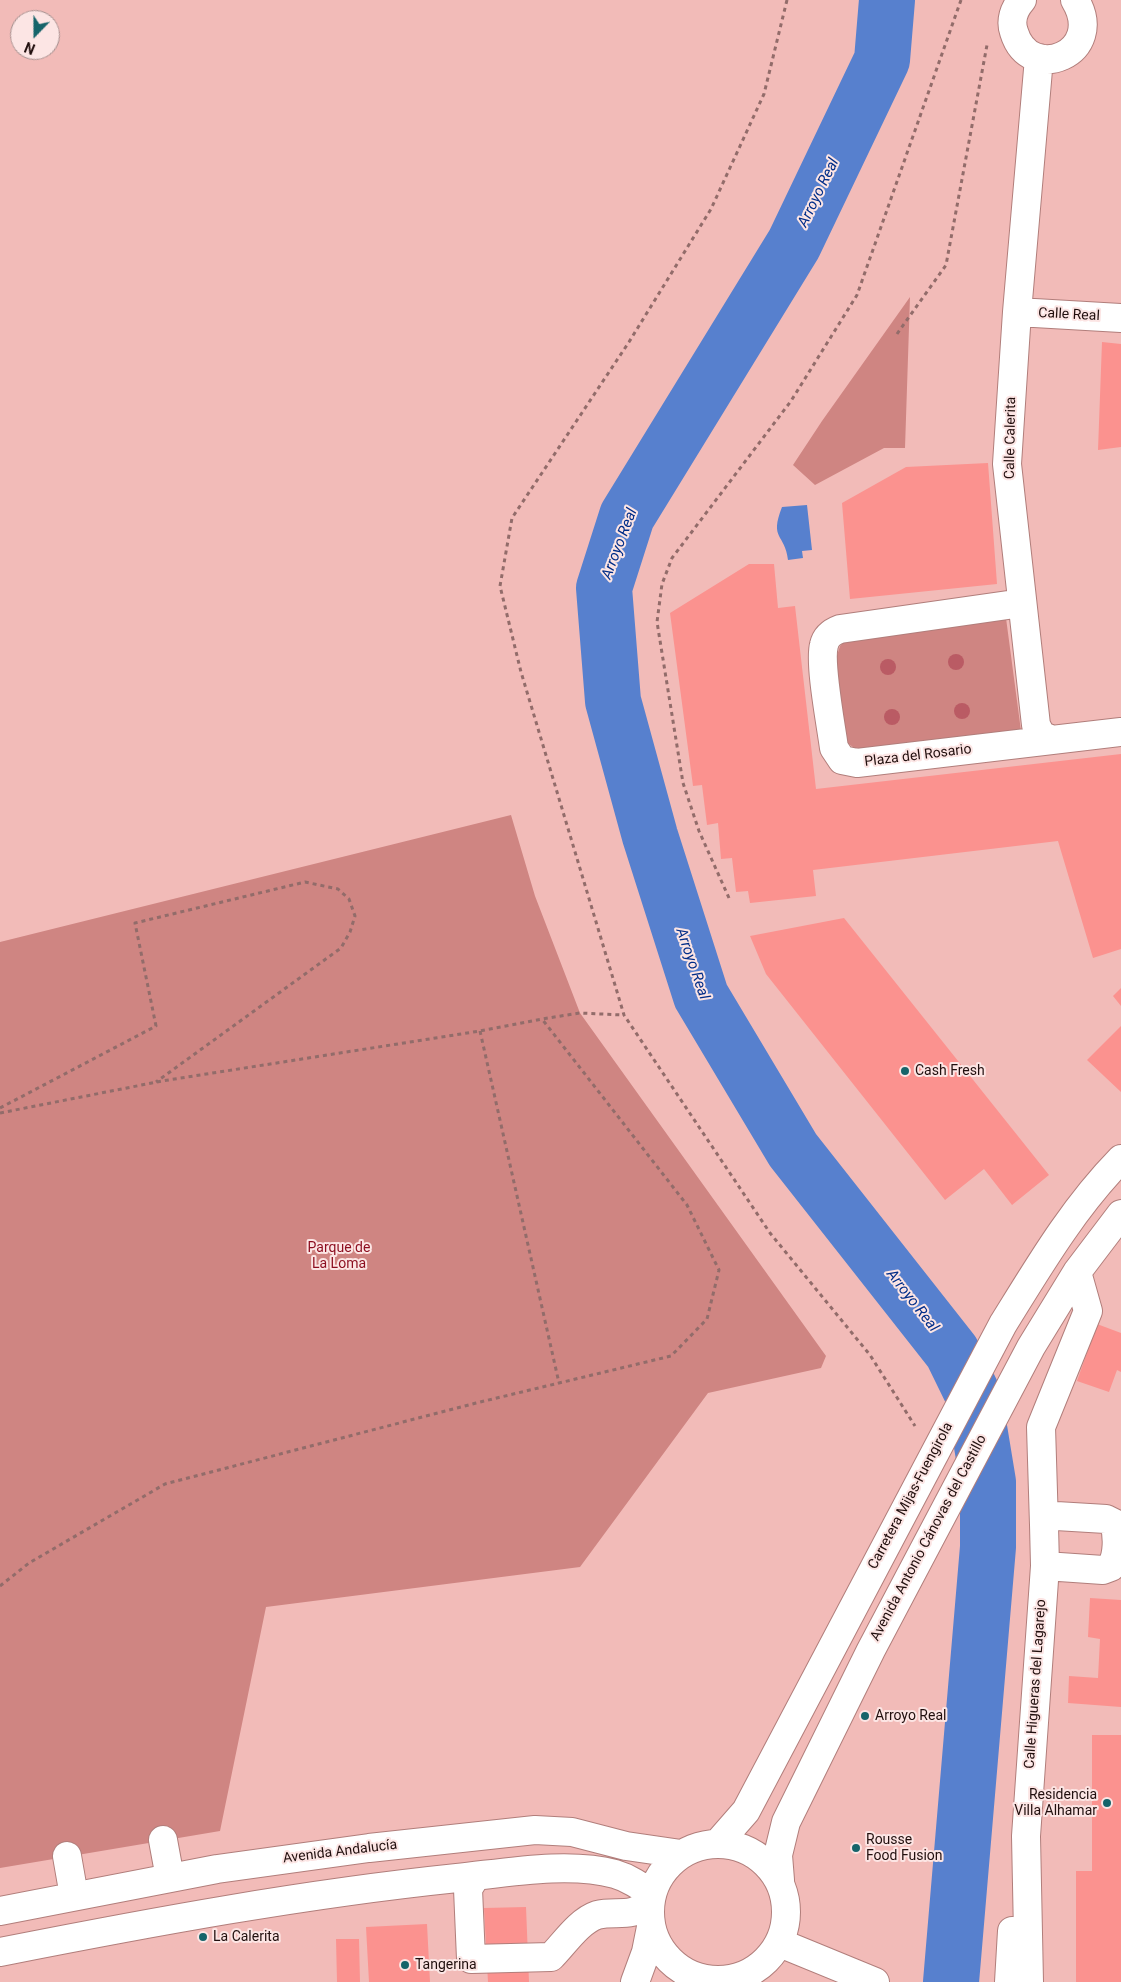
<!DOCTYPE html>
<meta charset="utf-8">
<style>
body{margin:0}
#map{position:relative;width:1121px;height:1982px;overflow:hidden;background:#f2bbb8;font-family:Roboto,sans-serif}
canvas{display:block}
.north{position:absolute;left:10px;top:10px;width:50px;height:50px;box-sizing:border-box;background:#fce5e4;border:1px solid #a48f8e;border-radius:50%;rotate:202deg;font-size:14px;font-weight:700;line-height:20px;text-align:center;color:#210f0e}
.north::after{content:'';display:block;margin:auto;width:18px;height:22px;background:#16646a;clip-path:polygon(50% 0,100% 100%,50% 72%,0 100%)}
</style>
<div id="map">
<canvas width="1121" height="1982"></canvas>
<div class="north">N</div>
</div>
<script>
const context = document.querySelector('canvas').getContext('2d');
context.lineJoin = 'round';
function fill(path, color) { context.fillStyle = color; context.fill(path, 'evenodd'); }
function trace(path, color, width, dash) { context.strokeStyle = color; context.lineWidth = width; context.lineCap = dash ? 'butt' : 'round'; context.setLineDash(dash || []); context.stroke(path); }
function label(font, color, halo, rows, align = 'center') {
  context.font = font + ' Roboto,sans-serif'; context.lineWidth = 4; context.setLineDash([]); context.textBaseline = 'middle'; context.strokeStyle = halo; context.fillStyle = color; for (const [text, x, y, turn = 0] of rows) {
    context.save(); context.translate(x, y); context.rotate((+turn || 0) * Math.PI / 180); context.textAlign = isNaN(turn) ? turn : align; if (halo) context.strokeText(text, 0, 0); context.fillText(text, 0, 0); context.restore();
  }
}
const green = new Path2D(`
 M 910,297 L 905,448 L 884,448 L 815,485 L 793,465 L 822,421 Z
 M 1006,618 L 1021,731 L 857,750 L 846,742 L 834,665 L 840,646 L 846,640 Z
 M 511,815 L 535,896 L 580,1013 L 826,1356 L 821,1368 L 708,1393 L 580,1567 L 266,1607 L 220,1831 L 0,1868 L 0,942 Z`);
const water = new Path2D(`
 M 807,505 L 812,550 L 802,551 L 803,558 L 788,560 C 785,533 769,540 782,507 Z`);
const river = new Path2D(`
 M 887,0 L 882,60 L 794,244 L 627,516 L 604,588 L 613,701 L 650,836 L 701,996 L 793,1150 L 952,1352 L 974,1397 L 988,1482 L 988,1547 L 951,1982`);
const building = new Path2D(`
 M 1102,342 L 1121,344 L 1121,447 L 1098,450 Z
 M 988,463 L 997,584 L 850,599 L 842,503 L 906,467 Z
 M 749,564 L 774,564 L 778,608 L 795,606 L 816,789 L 1121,754 L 1121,949 L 1093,958 L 1058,841 L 813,870 L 816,896 L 750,903 L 748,891 L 736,892 L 732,858 L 721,859 L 718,823 L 707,825 L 702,785 L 693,786 L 670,613 Z
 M 844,918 L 1049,1175 L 1012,1205 L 984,1169 L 945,1200 L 766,974 L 750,936 Z
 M 1121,988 L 1121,1006 L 1113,996 Z
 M 1121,1026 L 1121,1092 L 1087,1060 Z
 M 1097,1324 L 1121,1333 L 1121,1372 L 1117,1370 L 1109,1392 L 1077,1381 Z
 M 1090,1598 L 1121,1600 L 1121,1707 L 1068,1703 L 1069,1676 L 1098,1678 L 1100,1639 L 1088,1637 Z
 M 1092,1735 L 1121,1735 L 1121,1982 L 1076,1982 L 1076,1871 L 1092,1871 Z
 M 526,1907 L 529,1982 L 488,1982 L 484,1908 Z
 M 427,1924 L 430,1982 L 369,1982 L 366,1927 Z
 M 336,1939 L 359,1939 L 360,1982 L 337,1982 Z`);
const path = new Path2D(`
 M 787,0 L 764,94 L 711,209 L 629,342 L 512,518 L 500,586 L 521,672 L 624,1015 L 770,1233 L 870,1355 L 915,1426
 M 897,334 L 946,265 L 987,45
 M 729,898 L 699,831 L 683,783 L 657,622 L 662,584 L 672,558 L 791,401 L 857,295 L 961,0
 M 480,1031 L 559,1383
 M 0,1108 L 156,1026 L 135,923 L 305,882 L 338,889 L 349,899 L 355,916 L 350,932 L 341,948 L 156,1082
 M 0,1113 L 162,1081 L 480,1031 L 542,1019 L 580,1013 L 623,1015
 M 0,1586 L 29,1563 L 165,1484 L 476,1403 L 671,1356 L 707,1319 L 719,1270 L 687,1205 L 542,1019`);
const minor = new Path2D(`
 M 1022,0 C 1014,9 1010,21 1014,32 C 1030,85 1107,53 1075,0
 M 1039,58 L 1017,312 L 1007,464 L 1036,725 L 1041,735 L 1052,740 L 1121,732
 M 1017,312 L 1121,318
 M 1022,603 L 840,629 C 832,632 826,636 824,645 C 819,663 831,725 834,748 L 842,760 L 857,763 L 1052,740
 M 1044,1525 L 1041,1427 L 1088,1311 L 1077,1272
 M 163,1840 L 170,1878
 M 718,1843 L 746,1811 L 1003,1324 C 1039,1266 1073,1208 1121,1159
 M650 1912a68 68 0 1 1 136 0a68 68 0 1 1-136 0Z
 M 67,1856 L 74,1896
 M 476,1876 L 468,1889 L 471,1959 L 551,1957 C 564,1944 579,1921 597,1915 C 616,1910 630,1919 650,1903
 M 780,1880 L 778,1855 L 786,1822 L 871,1650 L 1031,1347 L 1077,1272 L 1121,1214
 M 0,1911 L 217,1869 L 369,1848 L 535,1830 L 572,1832 L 626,1846 L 681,1854
 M 780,1943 L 875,1982
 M 0,1952 C 152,1922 303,1894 457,1878 C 505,1873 568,1861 615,1874 C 629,1878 640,1886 651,1894
 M 635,1982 L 646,1952 L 651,1927
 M 1009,1982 L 1012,1931
 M 1029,1982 L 1026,1836 L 1045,1566 L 1044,1525 L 1049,1518 L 1056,1516 L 1106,1519 L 1114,1523 C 1118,1536 1118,1555 1111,1567 L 1103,1570 L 1045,1566`);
const trees = [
 [956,662],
 [888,667],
 [962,711],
 [892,717]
];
const markers = [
 [905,1071,5,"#16646a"],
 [865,1716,5,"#16646a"],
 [1107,1803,5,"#16646a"],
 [856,1848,5,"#16646a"],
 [203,1937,5,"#16646a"],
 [405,1965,5,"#16646a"]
];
const streetNames = [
 ["Calle Real",1069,315,3],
 ["Calle Calerita",1011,438,-89],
 ["Plaza del Rosario",918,756,-7],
 ["Carretera Mijas-Fuengirola",911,1496,-62],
 ["Avenida Antonio Cánovas del Castillo",929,1538,-62],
 ["Calle Higueras del Lagarejo",1036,1684,-86],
 ["Avenida Andalucía",340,1852,-7]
];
const poiNames = [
 ["Cash Fresh",915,1071],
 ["Arroyo Real",875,1716],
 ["Residencia",1097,1795,"right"],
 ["Villa Alhamar",1097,1811,"right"],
 ["Rousse",866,1840],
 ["Food Fusion",866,1856],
 ["La Calerita",213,1937],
 ["Tangerina",415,1965]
];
const parkNames = [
 ["Parque de",339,1248],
 ["La Loma",339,1264]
];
const waterNames = [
 ["Arroyo Real",819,193,-64],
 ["Arroyo Real",620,544,-69],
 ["Arroyo Real",692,964,71],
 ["Arroyo Real",912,1301,52]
];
fill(green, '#cf8582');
fill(water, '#5780ce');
trace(river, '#5780ce', 56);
fill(building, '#fb928f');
trace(minor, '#b17e7b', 30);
trace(path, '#926c6a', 3, [4, 4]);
trace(minor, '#fff', 28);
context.fillStyle = '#ba5b64';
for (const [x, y] of trees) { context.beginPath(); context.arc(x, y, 8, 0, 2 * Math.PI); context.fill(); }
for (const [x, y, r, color] of markers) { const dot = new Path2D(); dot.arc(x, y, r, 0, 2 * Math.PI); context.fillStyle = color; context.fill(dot); trace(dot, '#fce5e4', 2); }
label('14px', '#210f0e', '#fce5e4', streetNames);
label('14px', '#210f0e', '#fce5e4', poiNames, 'left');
label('14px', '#8c0d1f', '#fce5e4', parkNames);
label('italic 15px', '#012d88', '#fce5e4', waterNames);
</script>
